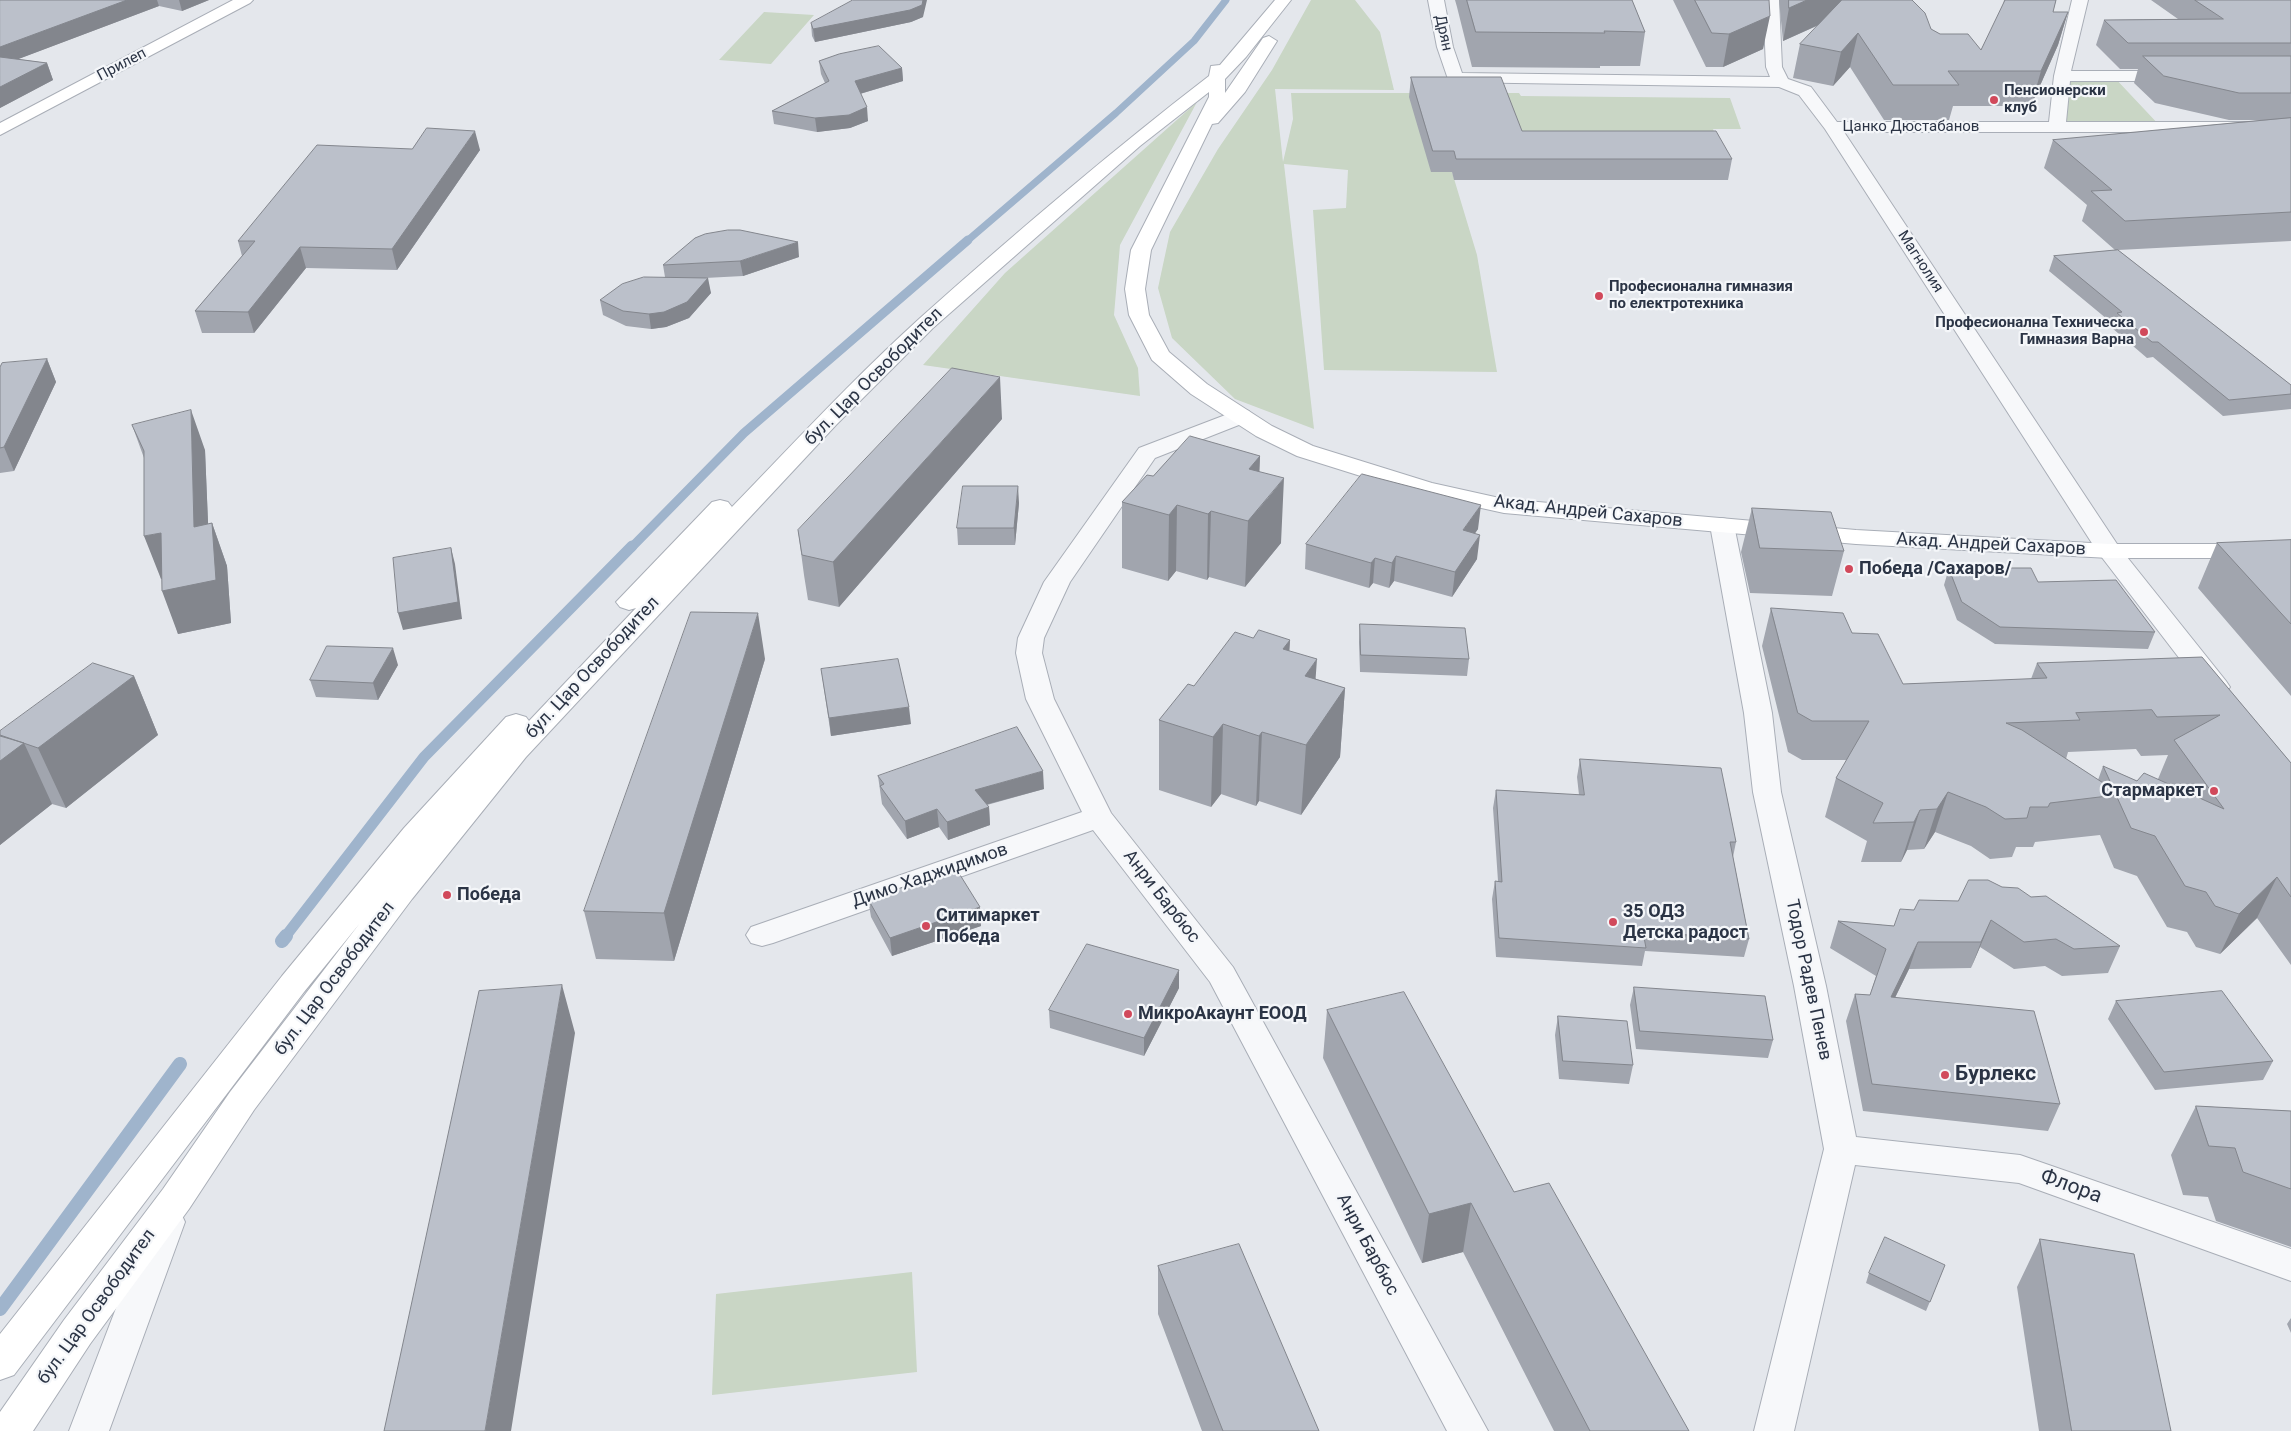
<!DOCTYPE html>
<meta charset="utf-8">
<style>
body{margin:0}
canvas{display:block;background:#e4e7ec}
</style>
<canvas width="2291" height="1431"></canvas>
<script>
const context = document.querySelector('canvas').getContext('2d');
context.lineJoin = 'round';
function fill(path, color) { context.fillStyle = color; context.fill(path, 'evenodd'); }
function trace(path, color, width, dash) { context.strokeStyle = color; context.lineWidth = width; context.lineCap = dash ? 'butt' : 'round'; context.setLineDash(dash || []); context.stroke(path); }
function label(font, color, halo, rows, align = 'center') {
  context.font = font + ' Roboto,sans-serif'; context.lineWidth = 4.5; context.setLineDash([]); context.textBaseline = 'middle'; context.strokeStyle = halo; context.fillStyle = color; for (const [text, x, y, turn = 0] of rows) {
    context.save(); context.translate(x, y); context.rotate((+turn || 0) * Math.PI / 180); context.textAlign = isNaN(turn) ? turn : align; if (halo) context.strokeText(text, 0, 0); context.fillText(text, 0, 0); context.restore();
  }
}
const green = new Path2D(`
 M 1311,0 L 1355,0 L 1380,32 L 1394,90 L 1275,89 L 1283,162 L 1293,119 L 1291,93 L 1519,93 L 1521,96 L 1730,98 L 1741,129 L 1713,129 L 1723,152 L 1431,172 L 1452,172 L 1477,255 L 1497,372 L 1324,370 L 1313,210 L 1346,208 L 1348,170 L 1284,164 L 1314,429 L 1235,399 L 1172,338 L 1158,288 L 1170,232 L 1218,149 L 1272,70 Z
 M 764,12 L 814,15 L 771,64 L 719,60 Z
 M 2062,76 L 2113,76 L 2161,127 L 2057,127 Z
 M 1197,102 L 1120,245 L 1114,315 L 1138,368 L 1140,396 L 923,365 L 1005,273 Z
 M 912,1272 L 917,1372 L 712,1395 L 716,1294 Z`);
const streamFar3 = new Path2D(`
 M 967,241 L 1116,113 L 1194,41 L 1226,0`);
const streamFar2 = new Path2D(`
 M 631,548 L 744,433 L 968,240`);
const streamFar1 = new Path2D(`
 M 285,937 L 424,757 L 632,546`);
const stream = new Path2D(`
 M 282,941 L 286,936
 M 0,1309 L 180,1064`);
const street = new Path2D(`
 M 1428,0 L 1444,0 L 1453,47 L 1462,73 L 1770,77 L 1766,67 L 1763,0 L 1779,0 L 1782,67 L 1788,79 L 1811,87 L 1837,122 L 2049,122 L 2054,76 L 2072,0 L 2088,0 L 2071,71 L 2175,71 L 2181,72 L 2183,76 L 2181,80 L 2175,81 L 2070,81 L 2066,122 L 2291,122 L 2291,132 L 1844,132 L 2119,547 L 2226,681 L 2230,687 L 2226,693 L 2216,695 L 2206,693 L 2097,551 L 1825,129 L 1799,95 L 1779,87 L 1449,82 L 1437,47 Z
 M 1241,409 L 1249,411 L 1252,416 L 1249,421 L 1155,458 L 1070,582 L 1044,638 L 1042,653 L 1054,699 L 1111,813 L 1233,967 L 1488,1431 L 1447,1431 L 1210,982 L 1093,830 L 773,943 L 762,946 L 751,943 L 746,935 L 751,927 L 1082,812 L 1026,699 L 1016,653 L 1018,638 L 1044,582 L 1139,448 Z
 M 1722,518 L 1731,520 L 1734,525 L 1772,713 L 1781,792 L 1826,986 L 1856,1137 L 2020,1155 L 2291,1249 L 2291,1281 L 2019,1183 L 1855,1165 L 1794,1431 L 1754,1431 L 1824,1149 L 1794,986 L 1753,792 L 1744,713 L 1710,525 L 1713,520 Z
 M 167,1207 L 180,1211 L 185,1222 L 109,1431 L 69,1431 L 149,1222 L 154,1211 Z`);
const secondary = new Path2D(`
 M 233,0 L 253,0 L 250,3 L 0,135 L 0,123 Z
 M 1275,0 L 1291,0 L 1246,57 L 1225,79 L 1225,93 L 1263,38 L 1269,36 L 1277,41 L 1245,92 L 1218,123 L 1212,124 L 1151,250 L 1145,289 L 1149,315 L 1169,352 L 1207,384 L 1272,426 L 1313,446 L 1432,483 L 1504,499 L 1856,530 L 2109,544 L 2291,544 L 2291,558 L 2109,558 L 1856,544 L 1504,513 L 1418,494 L 1297,456 L 1256,436 L 1191,394 L 1152,360 L 1129,315 L 1125,289 L 1131,250 L 1209,97 L 1209,92 L 1140,146 L 933,328 L 836,425 L 526,757 L 412,899 L 254,1110 L 189,1209 L 90,1344 L 33,1431 L 0,1431 L 0,1412 L 64,1320 L 163,1189 L 230,1092 L 360,923 L 304,992 L 14,1375 L 0,1380 L 0,1334 L 282,976 L 404,828 L 506,717 L 516,714 L 526,717 L 529,721 L 636,608 L 629,610 L 620,607 L 616,602 L 712,502 L 720,500 L 728,502 L 732,507 L 730,509 C 792,445 853,379 919,319 C 1013,235 1109,153 1209,76 L 1211,66 L 1220,65 Z`);
const wall = new Path2D(`
 M 0,0 L 209,0 L 182,11 L 159,6 L 18,59 L 47,63 L 53,80 L 0,108 Z
 M 1455,0 L 1632,0 L 1645,32 L 1640,66 L 1600,66 L 1600,68 L 1472,67 L 1457,7 Z
 M 1673,0 L 1769,0 L 1763,49 L 1723,67 L 1706,67 Z
 M 1779,0 L 1912,0 L 1931,29 L 1940,34 L 1981,50 L 2003,6 L 2004,0 L 2056,0 L 2053,12 L 2068,12 L 2058,45 L 2031,106 L 1953,106 L 1949,120 L 1884,120 L 1850,67 L 1833,86 L 1793,78 L 1800,44 L 1819,25 L 1783,41 Z
 M 2151,0 L 2291,0 L 2291,241 L 2118,250 L 2291,385 L 2291,409 L 2223,416 L 2153,357 L 2147,358 L 2112,328 L 2113,324 L 2049,271 L 2054,256 L 2115,250 L 2082,221 L 2087,205 L 2044,168 L 2053,140 L 2263,120 L 2229,120 L 2155,103 L 2134,83 L 2138,69 L 2120,69 L 2096,45 L 2104,20 L 2178,19 Z
 M 923,17 L 911,22 L 815,42 L 812,36 L 811,23 Z
 M 819,61 L 902,68 L 903,81 L 860,94 L 868,121 L 850,128 L 817,132 L 774,124 L 772,111 L 825,83 L 821,74 Z
 M 1411,77 L 1522,131 L 1732,159 L 1728,180 L 1454,180 L 1452,172 L 1431,172 L 1409,97 Z
 M 412,149 L 480,150 L 397,270 L 306,268 L 254,333 L 202,333 L 195,311 L 242,256 L 238,241 Z
 M 799,257 L 743,276 L 705,278 L 711,293 L 689,318 L 666,327 L 651,329 L 626,326 L 603,315 L 600,300 L 665,277 L 663,265 Z
 M 47,359 L 56,382 L 14,471 L 0,473 L 0,367 Z
 M 1002,419 L 839,607 L 808,600 L 804,575 L 798,530 Z
 M 132,425 L 205,450 L 208,524 L 212,523 L 227,566 L 231,623 L 178,634 L 162,578 L 161,579 L 144,458 Z
 M 1260,456 L 1259,472 L 1281,543 L 1245,587 L 1209,577 L 1207,580 L 1176,571 L 1168,581 L 1122,568 L 1122,502 L 1153,476 Z
 M 1019,503 L 1015,545 L 958,545 L 957,528 Z
 M 1752,508 L 1844,551 L 1832,596 L 1750,593 L 1741,552 Z
 M 1478,529 L 1475,533 L 1477,559 L 1452,597 L 1394,581 L 1389,588 L 1373,583 L 1369,588 L 1305,569 L 1306,544 Z
 M 2291,540 L 2291,696 L 2198,588 L 2217,543 Z
 M 1949,568 L 2155,632 L 2148,649 L 1995,644 L 1957,620 L 1944,585 Z
 M 1771,608 L 1852,633 L 1903,684 L 2031,679 L 2037,663 L 2202,657 L 2291,763 L 2291,965 L 2257,918 L 2220,954 L 2196,947 L 2187,932 L 2167,927 L 2137,876 L 2114,868 L 2100,835 L 2035,842 L 2033,847 L 2016,847 L 2012,857 L 1990,859 L 1971,846 L 1935,832 L 1924,849 L 1907,850 L 1901,862 L 1861,862 L 1867,841 L 1825,817 L 1836,778 L 1847,760 L 1802,760 L 1788,752 L 1762,646 ZM 2136,749 L 2141,756 L 2168,755 L 2158,779 L 2137,781 L 2103,766 L 2098,780 L 2066,759 L 2068,752 Z
 M 1360,624 L 1469,659 L 1467,676 L 1360,672 L 1359,642 Z
 M 1253,638 L 1290,640 L 1289,651 L 1316,679 L 1345,688 L 1340,757 L 1301,815 L 1259,801 L 1256,806 L 1221,794 L 1211,807 L 1159,790 L 1159,720 L 1194,686 Z
 M 765,659 L 674,961 L 596,959 L 584,911 Z
 M 398,665 L 378,700 L 316,697 L 310,680 Z
 M 821,669 L 911,724 L 831,736 Z
 M 134,676 L 158,735 L 66,808 L 52,804 L 0,845 L 0,731 Z
 M 1580,759 L 1736,842 L 1733,857 L 1749,939 L 1744,957 L 1645,951 L 1642,966 L 1496,957 L 1492,899 L 1495,881 L 1498,881 L 1493,808 L 1496,790 L 1579,795 L 1577,777 Z
 M 878,776 L 1044,789 L 987,805 L 989,807 L 990,825 L 948,840 L 939,827 L 907,839 L 882,804 Z
 M 2002,887 L 2031,897 L 2120,946 L 2108,973 L 2062,976 L 2045,966 L 2014,969 L 1980,947 L 1971,968 L 1909,969 L 1895,998 L 2060,1104 L 2048,1131 L 1863,1111 L 1846,1021 L 1855,994 L 1870,995 L 1876,976 L 1830,948 L 1838,921 L 1894,926 L 1914,910 L 1958,901 Z
 M 868,899 L 981,926 L 892,956 L 871,917 Z
 M 1634,987 L 1773,1040 L 1768,1058 L 1636,1049 L 1630,1005 Z
 M 1179,988 L 1144,1056 L 1050,1028 L 1049,1010 Z
 M 2116,1001 L 2273,1061 L 2263,1080 L 2155,1090 L 2108,1019 Z
 M 1327,1010 L 1514,1192 L 1689,1431 L 1554,1431 L 1463,1252 L 1422,1263 L 1323,1058 Z
 M 1558,1016 L 1633,1065 L 1629,1084 L 1559,1079 L 1555,1035 Z
 M 2196,1106 L 2291,1111 L 2291,1247 L 2216,1221 L 2208,1197 L 2183,1195 L 2171,1155 Z
 M 2040,1239 L 2171,1431 L 2039,1431 L 2017,1287 Z
 M 1945,1265 L 1926,1311 L 1866,1283 L 1869,1273 Z
 M 1158,1266 L 1319,1431 L 1202,1431 L 1158,1314 Z
 M 2291,1318 L 2291,1333 L 2287,1324 Z`);
const shadedWall = new Path2D(`
 M 127,0 L 157,0 L 159,6 L 0,66 L 0,47 Z
 M 179,0 L 209,0 L 182,11 Z
 M 923,0 L 927,0 L 923,17 L 911,22 L 815,42 L 813,29 Z
 M 1807,0 L 1860,0 L 1858,7 L 1783,41 L 1789,8 Z
 M 2068,12 L 2058,45 L 2031,106 L 2041,71 Z
 M 1770,16 L 1763,49 L 1723,67 L 1729,34 Z
 M 1858,33 L 1850,67 L 1833,86 L 1841,52 Z
 M 47,63 L 53,80 L 0,108 L 0,87 Z
 M 902,68 L 903,81 L 856,95 L 855,81 Z
 M 867,107 L 868,121 L 850,128 L 817,132 L 815,118 Z
 M 475,131 L 480,150 L 397,270 L 392,249 Z
 M 798,242 L 799,257 L 743,276 L 740,261 Z
 M 300,247 L 306,268 L 254,333 L 248,312 Z
 M 708,278 L 711,293 L 689,318 L 666,327 L 651,329 L 649,314 Z
 M 47,359 L 56,382 L 14,471 L 4,447 Z
 M 1000,377 L 1002,419 L 839,607 L 833,562 Z
 M 191,410 L 205,450 L 210,569 L 194,527 Z
 M 1260,456 L 1258,510 L 1284,478 L 1281,543 L 1245,587 L 1248,521 L 1249,469 Z
 M 1018,486 L 1019,503 L 1015,545 L 1014,528 Z
 M 1177,505 L 1176,571 L 1168,581 L 1169,515 Z
 M 1481,505 L 1478,529 L 1460,555 L 1463,530 Z
 M 1211,511 L 1209,577 L 1207,580 L 1208,514 Z
 M 212,523 L 227,566 L 231,623 L 178,634 L 162,591 Z
 M 161,533 L 177,575 L 161,579 L 144,536 Z
 M 1480,535 L 1477,559 L 1452,597 L 1455,572 Z
 M 451,548 L 455,564 L 462,619 L 403,630 L 398,613 Z
 M 1396,556 L 1394,581 L 1389,588 L 1392,563 Z
 M 1375,558 L 1373,583 L 1369,588 L 1371,563 Z
 M 758,613 L 765,659 L 674,961 L 664,913 Z
 M 1290,640 L 1286,708 L 1283,649 Z
 M 393,648 L 398,665 L 378,700 L 373,683 Z
 M 1317,659 L 1312,728 L 1300,745 L 1305,676 Z
 M 134,676 L 158,735 L 66,808 L 38,748 Z
 M 1345,688 L 1340,757 L 1301,815 L 1306,745 Z
 M 909,707 L 911,724 L 831,736 L 829,718 Z
 M 1223,724 L 1221,794 L 1211,807 L 1213,737 Z
 M 1262,732 L 1259,801 L 1256,806 L 1259,736 Z
 M 24,743 L 52,804 L 0,845 L 0,761 Z
 M 1043,771 L 1044,789 L 977,807 L 975,790 Z
 M 1948,792 L 1935,832 L 1924,849 L 1937,809 Z
 M 989,807 L 990,825 L 948,840 L 947,822 Z
 M 937,809 L 939,827 L 907,839 L 905,821 Z
 M 1920,810 L 1907,850 L 1901,862 L 1914,822 Z
 M 2277,877 L 2257,918 L 2220,954 L 2239,914 Z
 M 980,907 L 981,926 L 892,956 L 890,938 Z
 M 1991,920 L 1980,947 L 1971,968 L 1981,942 Z
 M 1918,942 L 1909,969 L 1882,1024 L 1891,997 Z
 M 1179,970 L 1179,988 L 1144,1056 L 1144,1038 Z
 M 562,985 L 575,1033 L 511,1431 L 485,1431 Z
 M 1471,1203 L 1463,1252 L 1422,1263 L 1429,1214 Z`);
const building = new Path2D(`
 M 0,0 L 127,0 L 0,47 Z
 M 853,0 L 923,0 L 922,5 L 910,10 L 813,29 L 811,23 Z
 M 1467,0 L 1632,0 L 1645,32 L 1604,31 L 1605,33 L 1476,32 Z
 M 1695,0 L 1769,0 L 1770,16 L 1729,34 L 1712,33 Z
 M 1789,0 L 1807,0 L 1789,8 Z
 M 1842,0 L 1912,0 L 1925,13 L 1931,29 L 1940,34 L 1968,34 L 1981,50 L 2005,0 L 2056,0 L 2053,12 L 2068,12 L 2041,71 L 1948,71 L 1959,85 L 1893,85 L 1858,33 L 1841,52 L 1800,44 Z
 M 2195,0 L 2291,0 L 2291,43 L 2128,43 L 2104,20 L 2223,19 Z
 M 879,46 L 902,68 L 855,81 L 867,107 L 849,115 L 815,118 L 772,111 L 829,81 L 819,61 L 839,54 Z
 M 2143,56 L 2291,56 L 2291,93 L 2239,93 L 2164,76 Z
 M 0,57 L 47,63 L 0,87 Z
 M 1411,77 L 1501,77 L 1522,131 L 1716,131 L 1732,159 L 1456,159 L 1454,151 L 1433,151 Z
 M 2291,118 L 2291,212 L 2125,221 L 2091,191 L 2112,190 L 2053,140 Z
 M 427,128 L 475,131 L 392,249 L 300,247 L 248,312 L 195,311 L 255,241 L 238,241 L 317,145 L 412,149 Z
 M 728,230 L 740,230 L 798,242 L 740,261 L 663,265 L 695,238 L 705,234 Z
 M 2118,250 L 2291,385 L 2291,394 L 2229,400 L 2158,342 L 2152,342 L 2117,313 L 2122,312 L 2054,256 Z
 M 644,277 L 708,278 L 687,302 L 664,312 L 649,314 L 623,311 L 600,300 L 622,284 Z
 M 47,359 L 4,447 L 0,448 L 0,367 L 2,363 Z
 M 952,368 L 1000,377 L 833,562 L 802,555 L 798,530 Z
 M 191,410 L 194,527 L 212,523 L 216,580 L 162,591 L 161,533 L 144,536 L 144,451 L 132,425 Z
 M 1190,436 L 1260,456 L 1249,469 L 1284,478 L 1248,521 L 1211,511 L 1208,514 L 1177,505 L 1169,515 L 1122,502 L 1147,475 L 1153,476 Z
 M 1362,474 L 1481,505 L 1463,530 L 1480,535 L 1455,572 L 1396,556 L 1392,563 L 1375,558 L 1371,563 L 1306,544 Z
 M 963,486 L 1018,486 L 1014,528 L 957,528 Z
 M 1752,508 L 1831,512 L 1844,551 L 1760,548 Z
 M 2291,540 L 2291,624 L 2217,543 Z
 M 451,548 L 458,602 L 398,613 L 393,558 Z
 M 1949,568 L 2031,568 L 2038,582 L 2116,580 L 2155,632 L 2000,627 L 1962,602 Z
 M 1771,608 L 1843,613 L 1852,633 L 1878,634 L 1903,684 L 2047,678 L 2037,663 L 2202,657 L 2291,763 L 2291,897 L 2277,877 L 2239,914 L 2215,906 L 2206,892 L 2185,886 L 2155,836 L 2131,828 L 2116,795 L 2050,803 L 2048,807 L 2030,807 L 2027,818 L 2005,819 L 1986,807 L 1948,792 L 1937,809 L 1920,810 L 1914,822 L 1873,823 L 1883,803 L 1836,778 L 1869,721 L 1812,721 L 1798,713 ZM 2152,710 L 2157,717 L 2220,715 L 2174,740 L 2224,809 L 2144,773 L 2137,781 L 2103,766 L 2114,790 L 2022,730 L 2006,723 L 2080,720 L 2076,713 Z
 M 691,612 L 758,613 L 664,913 L 584,911 Z
 M 1360,624 L 1465,628 L 1469,659 L 1361,655 Z
 M 1259,630 L 1290,640 L 1283,649 L 1317,659 L 1305,676 L 1345,688 L 1306,745 L 1262,732 L 1259,736 L 1223,724 L 1213,737 L 1159,720 L 1188,684 L 1194,686 L 1235,632 L 1253,638 Z
 M 327,646 L 393,648 L 373,683 L 310,680 Z
 M 898,659 L 909,707 L 829,718 L 821,669 Z
 M 93,663 L 134,676 L 38,748 L 0,735 L 0,731 Z
 M 1017,727 L 1043,771 L 975,790 L 989,807 L 947,822 L 937,809 L 905,821 L 880,786 L 884,784 L 878,776 Z
 M 0,736 L 24,743 L 0,761 Z
 M 1580,759 L 1721,768 L 1736,842 L 1730,842 L 1749,939 L 1643,932 L 1646,948 L 1499,938 L 1495,881 L 1502,882 L 1496,790 L 1584,795 Z
 M 957,870 L 980,907 L 890,938 L 868,899 Z
 M 1969,880 L 1988,880 L 2002,887 L 2018,888 L 2031,897 L 2046,896 L 2120,946 L 2074,949 L 2056,939 L 2024,942 L 1991,920 L 1981,942 L 1918,942 L 1891,997 L 2034,1011 L 2060,1104 L 1872,1084 L 1855,994 L 1870,995 L 1886,949 L 1838,921 L 1894,926 L 1900,909 L 1914,910 L 1919,900 L 1958,901 Z
 M 1087,944 L 1179,970 L 1144,1038 L 1049,1010 Z
 M 562,985 L 485,1431 L 384,1431 L 479,991 Z
 M 1634,987 L 1765,996 L 1773,1040 L 1640,1031 Z
 M 2222,991 L 2273,1061 L 2164,1072 L 2116,1001 Z
 M 1404,992 L 1514,1192 L 1549,1183 L 1689,1431 L 1590,1431 L 1471,1203 L 1429,1214 L 1327,1010 Z
 M 1558,1016 L 1627,1021 L 1633,1065 L 1563,1061 Z
 M 2196,1106 L 2291,1111 L 2291,1189 L 2243,1172 L 2235,1148 L 2209,1146 Z
 M 1885,1237 L 1945,1265 L 1930,1302 L 1869,1273 Z
 M 2040,1239 L 2134,1254 L 2171,1431 L 2072,1431 Z
 M 1239,1244 L 1319,1431 L 1223,1431 L 1158,1266 Z`);
const markers = [
 [1994,100,5,"#d1495b"],
 [1599,296,5,"#d1495b"],
 [2144,332,5,"#d1495b"],
 [1849,569,5,"#d1495b"],
 [2214,791,5,"#d1495b"],
 [447,895,5,"#d1495b"],
 [1613,922,5,"#d1495b"],
 [926,926,5,"#d1495b"],
 [1128,1014,5,"#d1495b"],
 [1945,1075,5,"#d1495b"]
];
const farStreetnames = [
 ["Дрян",1443,33,78],
 ["Прилеп",122,65,-28],
 ["Цанко Дюстабанов",1911,127],
 ["Магнолия",1920,262,57]
];
const farPoinames = [
 ["Пенсионерски",2004,91],
 ["клуб",2004,108],
 ["Професионална гимназия",1609,287],
 ["по електротехника",1609,304],
 ["Професионална Техническа",2134,323,"right"],
 ["Гимназия Варна",2134,340,"right"]
];
const streetNames = [
 ["бул. Цар Освободител",874,377,-45],
 ["Акад. Андрей Сахаров",1588,512,6],
 ["Акад. Андрей Сахаров",1991,545,3],
 ["бул. Цар Освободител",593,668,-47],
 ["Димо Хаджидимов",930,876,-19],
 ["Анри Барбюс",1161,897,52],
 ["бул. Цар Освободител",335,979,-53],
 ["Тодор Радев Пенев",1808,980,78],
 ["Анри Барбюс",1367,1245,62],
 ["бул. Цар Освободител",97,1307,-54]
];
const poiNames = [
 ["Победа /Сахаров/",1859,569],
 ["Стармаркет",2204,791,"right"],
 ["Победа",457,895],
 ["35 ОДЗ",1623,912],
 ["Детска радост",1623,933],
 ["Ситимаркет",936,916],
 ["Победа",936,937],
 ["МикроАкаунт ЕООД",1138,1014]
];
const nearPoinames = [
 ["Бурлекс",1955,1075]
];
const nearStreetnames = [
 ["Флора",2071,1187,20]
];
fill(green, '#c9d6c5');
trace(streamFar3, '#9fb4cc', 7);
trace(streamFar2, '#9fb4cc', 9);
trace(streamFar1, '#9fb4cc', 11);
trace(stream, '#9fb4cc', 14);
trace(street, '#a9aeb7', 2);
trace(secondary, '#a9aeb7', 2);
fill(street, '#f7f8fa');
fill(secondary, '#fff');
fill(wall, '#a1a5ae');
fill(shadedWall, '#83868d');
fill(building, '#bbc0ca');
trace(building, '#83868d', 1);
for (const [x, y, r, color] of markers) { const dot = new Path2D(); dot.arc(x, y, r, 0, 2 * Math.PI); context.fillStyle = color; context.fill(dot); trace(dot, '#f4f6f9', 2); }
label('15px', '#2b3445', '#f4f6f9', farStreetnames);
label('bold 15px', '#2b3445', '#f4f6f9', farPoinames, 'left');
label('18px', '#2b3445', '#f4f6f9', streetNames);
label('bold 18px', '#2b3445', '#f4f6f9', poiNames, 'left');
label('bold 21px', '#2b3445', '#f4f6f9', nearPoinames, 'left');
label('21px', '#2b3445', '#f4f6f9', nearStreetnames);
</script>
